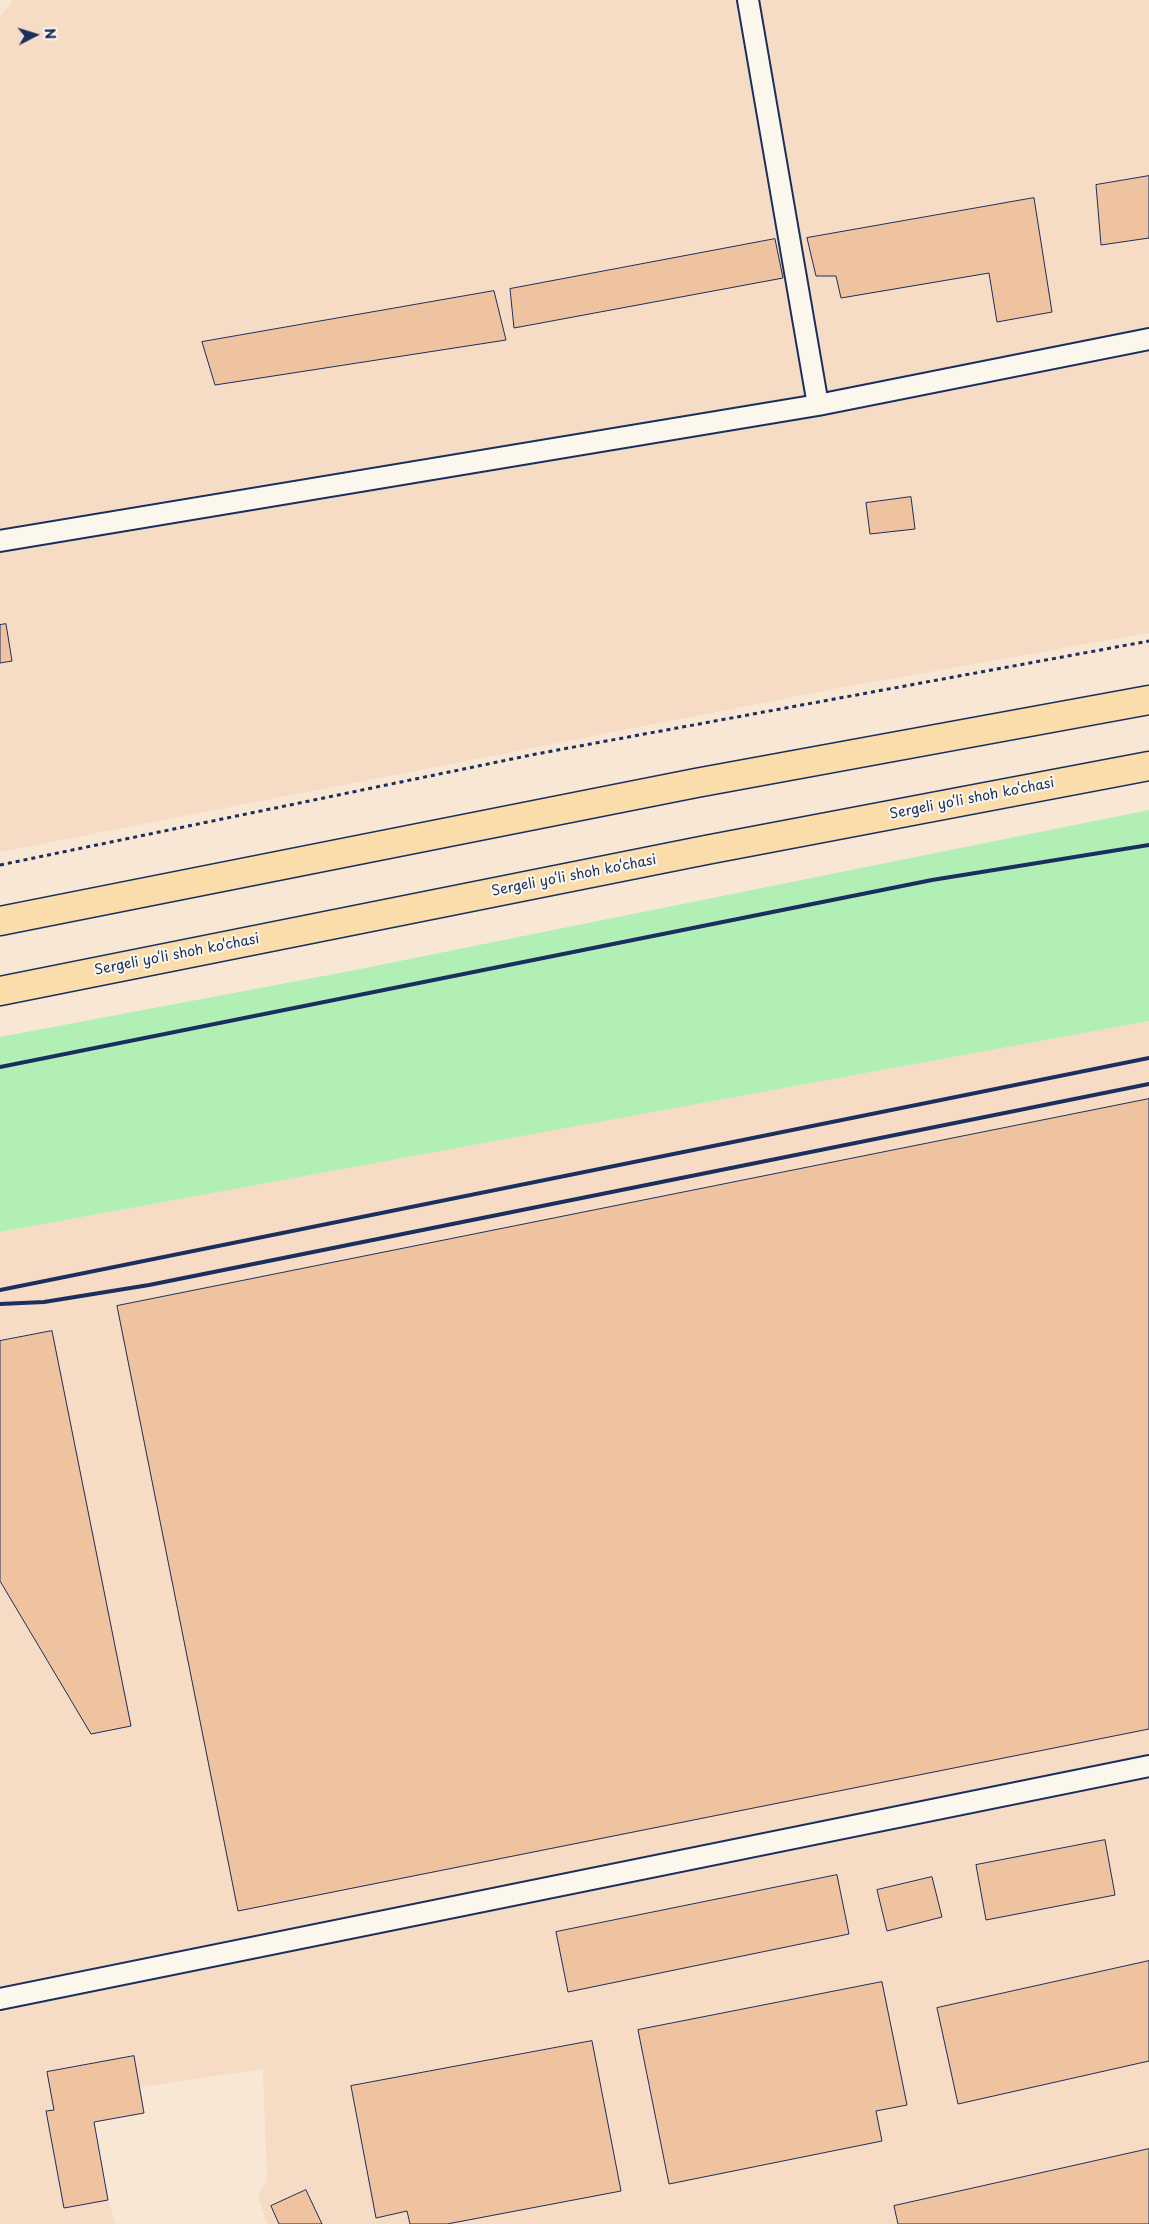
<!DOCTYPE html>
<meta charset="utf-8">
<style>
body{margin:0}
#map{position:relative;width:1149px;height:2224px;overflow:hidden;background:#f8e7d5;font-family:"Playpen Sans",sans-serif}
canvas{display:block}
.north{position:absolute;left:10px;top:10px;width:50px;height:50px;-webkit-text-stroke:4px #fbf7ec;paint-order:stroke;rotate:85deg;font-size:14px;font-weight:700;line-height:20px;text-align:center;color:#1b2f5e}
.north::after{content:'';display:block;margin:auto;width:18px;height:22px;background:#1b2f5e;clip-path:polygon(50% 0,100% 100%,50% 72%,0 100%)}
</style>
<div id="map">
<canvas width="1149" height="2224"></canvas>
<div class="north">N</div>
</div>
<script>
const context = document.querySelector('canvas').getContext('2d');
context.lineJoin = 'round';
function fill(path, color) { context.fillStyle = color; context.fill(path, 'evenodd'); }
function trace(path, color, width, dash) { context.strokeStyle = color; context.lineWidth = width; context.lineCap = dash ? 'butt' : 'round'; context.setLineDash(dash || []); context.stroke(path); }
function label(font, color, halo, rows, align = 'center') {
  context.font = font + ' "Playpen Sans",sans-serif'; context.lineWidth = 4; context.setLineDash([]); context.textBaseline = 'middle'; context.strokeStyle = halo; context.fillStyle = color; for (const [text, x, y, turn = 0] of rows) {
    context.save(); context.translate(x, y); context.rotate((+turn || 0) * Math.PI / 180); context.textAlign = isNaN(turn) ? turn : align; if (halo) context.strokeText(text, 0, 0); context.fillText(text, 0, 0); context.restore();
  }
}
const built = new Path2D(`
 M 13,0 L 1149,0 L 1149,633 L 839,688 L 0,852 L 0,16 Z
 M 1149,1021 L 1149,2224 L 267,2224 L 258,2196 L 267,2180 L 263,2069 L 140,2087 L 144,2113 L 94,2122 L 108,2200 L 116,2224 L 0,2224 L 0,1232 Z`);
const green = new Path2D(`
 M 1149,810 L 1149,1021 L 0,1232 L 0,1037 L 345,972 Z`);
const building = new Path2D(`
 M 1149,176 L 1149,238 L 1101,245 L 1096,185 Z
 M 1034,198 L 1052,312 L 997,322 L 989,273 L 841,298 L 836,276 L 816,276 L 807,238 Z
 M 775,239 L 783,278 L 514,328 L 510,289 Z
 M 494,291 L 506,340 L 215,385 L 202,342 Z
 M 911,497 L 915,529 L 870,534 L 866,503 Z
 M 6,624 L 12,661 L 0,663 L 0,625 Z
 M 1149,1099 L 1149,1729 L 238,1911 L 117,1306 Z
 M 52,1331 L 131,1726 L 91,1734 L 0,1581 L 0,1341 Z
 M 1105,1840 L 1115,1895 L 986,1920 L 976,1865 Z
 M 837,1875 L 849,1934 L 568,1992 L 556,1932 Z
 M 932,1877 L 942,1917 L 887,1931 L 877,1890 Z
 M 1149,1961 L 1149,2061 L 958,2104 L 937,2008 Z
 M 882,1982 L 907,2105 L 876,2111 L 882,2141 L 669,2184 L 638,2030 Z
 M 592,2041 L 621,2191 L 447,2224 L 410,2224 L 407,2211 L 376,2218 L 351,2086 Z
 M 134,2056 L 144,2113 L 94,2122 L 108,2200 L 64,2208 L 46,2111 L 54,2110 L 47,2072 Z
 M 1149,2149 L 1149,2224 L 898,2224 L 894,2206 Z
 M 306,2190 L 322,2224 L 279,2224 L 271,2206 Z`);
const path = new Path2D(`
 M 0,865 L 536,754 L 1149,641`);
const lane = new Path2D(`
 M 748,0 L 818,405
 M 0,541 L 818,405 L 1149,339
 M 0,1999 L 1149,1766`);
const primary = new Path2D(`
 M 0,921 L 696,783 L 1149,700
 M 0,991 L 706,850 L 1149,766`);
const rail = new Path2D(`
 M 0,1067 L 932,880 L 1149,845
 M 0,1290 L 1149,1058
 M 0,1304 L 44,1302 L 149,1285 L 1149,1084`);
const streetNames = [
 ["Sergeli yo‘li shoh ko‘chasi",972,799,-11],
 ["Sergeli yo‘li shoh ko‘chasi",574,876,-11],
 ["Sergeli yo‘li shoh ko‘chasi",177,955,-11]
];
fill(built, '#f6dcc5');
fill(green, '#b1efb5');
fill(building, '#f0c3a0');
trace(building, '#1b2f5e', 1);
trace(lane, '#1b2f5e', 24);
trace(primary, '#1b2f5e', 31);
trace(path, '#1b2f5e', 3, [4, 4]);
trace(lane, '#fbf7ec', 20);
trace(primary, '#fbddab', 28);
trace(rail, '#1b2f5e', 4);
label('14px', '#1b2f5e', '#fbf7ec', streetNames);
</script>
